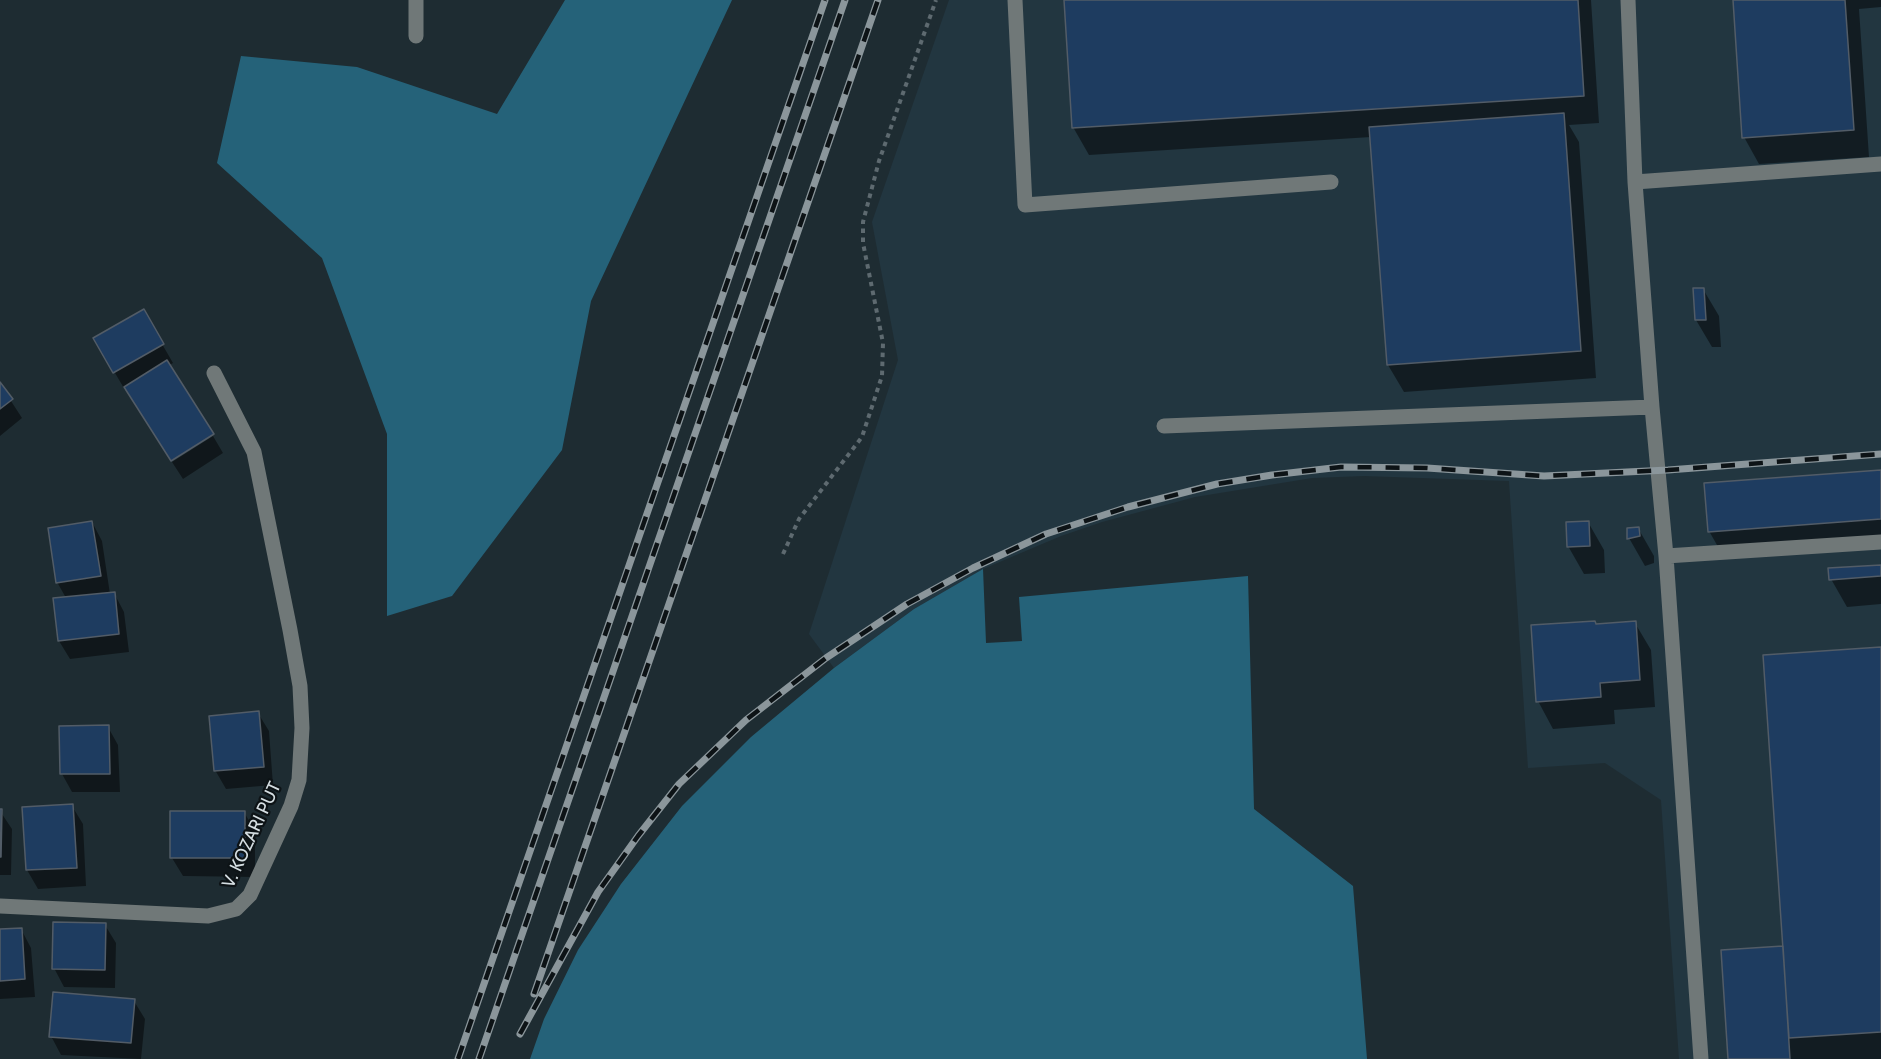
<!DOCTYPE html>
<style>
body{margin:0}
canvas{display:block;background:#1e2c32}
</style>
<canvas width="1881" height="1059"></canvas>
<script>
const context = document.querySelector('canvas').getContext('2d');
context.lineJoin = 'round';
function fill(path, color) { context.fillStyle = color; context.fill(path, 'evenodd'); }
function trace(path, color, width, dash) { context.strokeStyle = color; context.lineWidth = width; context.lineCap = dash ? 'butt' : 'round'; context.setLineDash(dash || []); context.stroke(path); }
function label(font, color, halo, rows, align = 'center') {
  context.font = font + ' Cabin,sans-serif'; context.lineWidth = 4.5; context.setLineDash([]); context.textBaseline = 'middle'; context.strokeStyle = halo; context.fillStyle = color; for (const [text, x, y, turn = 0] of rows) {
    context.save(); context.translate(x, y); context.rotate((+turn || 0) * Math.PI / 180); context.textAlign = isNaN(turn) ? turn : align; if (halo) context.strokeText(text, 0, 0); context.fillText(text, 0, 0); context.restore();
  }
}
const built = new Path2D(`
 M 949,0 L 1881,0 L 1881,1059 L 1679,1059 L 1661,800 L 1605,763 L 1528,768 L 1509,481 L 1364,476 L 1312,478 L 1195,497 L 1102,522 L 1061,536 L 983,569 L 914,609 L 834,668 L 809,634 L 898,360 L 872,222 Z`);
const forest = new Path2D(`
 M 565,0 L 732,0 L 591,301 L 562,450 L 452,596 L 387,616 L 387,434 L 322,258 L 217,163 L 241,56 L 357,67 L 497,114 Z
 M 983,569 L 986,643 L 1022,641 L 1019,597 L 1248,576 L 1254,809 L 1353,886 L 1367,1059 L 530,1059 L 544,1019 L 578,950 L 621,884 L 682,806 L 751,737 L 834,668 L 914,609 Z`);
const shadow = new Path2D(`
 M 1065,0 L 1591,0 L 1599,123 L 1569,125 L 1579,142 L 1596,378 L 1404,392 L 1388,365 L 1371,137 L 1089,155 L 1073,127 Z
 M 1735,0 L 1881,0 L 1881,7 L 1859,9 L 1869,157 L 1759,164 L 1744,137 Z
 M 1703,289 L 1719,316 L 1721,347 L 1712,347 L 1696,320 Z
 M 143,311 L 173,363 L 125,390 L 95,339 Z
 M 0,384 L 22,418 L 0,436 Z
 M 213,436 L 223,453 L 183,479 L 172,462 Z
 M 1881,472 L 1881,548 L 1725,559 L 1709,531 Z
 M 92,522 L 102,541 L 110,594 L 114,593 L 124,612 L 129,652 L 70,659 L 59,641 L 66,598 L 57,582 Z
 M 1588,522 L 1604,550 L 1605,573 L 1584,574 L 1568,546 Z
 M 1638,528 L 1654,556 L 1654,563 L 1645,566 L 1629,538 Z
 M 1881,566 L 1881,604 L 1847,607 L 1831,579 Z
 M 1635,623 L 1651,650 L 1655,707 L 1614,710 L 1615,724 L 1553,729 L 1538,701 L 1596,626 Z
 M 1881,648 L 1881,1059 L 1730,1059 L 1784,948 Z
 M 258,713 L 269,731 L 273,785 L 226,789 L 215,770 Z
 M 108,727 L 118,745 L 120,792 L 72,792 L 62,774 Z
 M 72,806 L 83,824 L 86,886 L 38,889 L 27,870 L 24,808 Z
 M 0,811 L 12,829 L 11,875 L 0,875 Z
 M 244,812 L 255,831 L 255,877 L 183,876 L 172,858 Z
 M 105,925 L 116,943 L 115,988 L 64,987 L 54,968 Z
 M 21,929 L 31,948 L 35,997 L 0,999 L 0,931 Z
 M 134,1001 L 145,1019 L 141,1059 L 61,1055 L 51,1036 Z`);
const building = new Path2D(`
 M 1064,0 L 1578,0 L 1584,96 L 1072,128 Z
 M 1733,0 L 1845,0 L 1854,130 L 1742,138 Z
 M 1564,113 L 1581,351 L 1387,365 L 1369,127 Z
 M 1693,288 L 1704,288 L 1706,320 L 1695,320 Z
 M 144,309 L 164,344 L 113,373 L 93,338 Z
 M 167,360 L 214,434 L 171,461 L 124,387 Z
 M 0,382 L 13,399 L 0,409 Z
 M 1881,470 L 1881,519 L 1708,532 L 1704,483 Z
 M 92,521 L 101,576 L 56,583 L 48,528 Z
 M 1589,521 L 1590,546 L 1567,547 L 1566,522 Z
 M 1639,527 L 1640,536 L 1627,539 L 1627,528 Z
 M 1881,565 L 1881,576 L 1829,580 L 1828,568 Z
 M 115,592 L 119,634 L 58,641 L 53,598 Z
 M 1595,621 L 1596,624 L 1636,621 L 1640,680 L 1600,683 L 1601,697 L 1536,702 L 1531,625 Z
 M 1881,647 L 1881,1032 L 1789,1038 L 1763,655 Z
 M 259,711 L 264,767 L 214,771 L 209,716 Z
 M 109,725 L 110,774 L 60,774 L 59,726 Z
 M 73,804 L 77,868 L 26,870 L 22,807 Z
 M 0,809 L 2,809 L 1,857 L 0,857 Z
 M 170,811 L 245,811 L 245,858 L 170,858 Z
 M 53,922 L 106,923 L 105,970 L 52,969 Z
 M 22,928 L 25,979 L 0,981 L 0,929 Z
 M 1783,946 L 1790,1059 L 1728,1059 L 1721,950 Z
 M 53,992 L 135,999 L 131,1043 L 49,1037 Z`);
const path = new Path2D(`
 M 783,554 L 799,519 L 862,437 L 882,376 L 883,343 L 863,243 L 863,222 L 879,161 L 936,0`);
const minor = new Path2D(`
 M 416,0 L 416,36
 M 1015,0 L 1025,205 L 1331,182
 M 1628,0 L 1635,182 L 1652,407 L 1666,556 L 1701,1059
 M 1635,182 L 1881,164
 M 1164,426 L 1652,407
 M 1666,556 L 1881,542
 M 0,906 L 208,916 L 236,909 L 250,895 L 291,806 L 299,780 L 302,728 L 300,686 L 290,630 L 254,452 L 214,373`);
const rail = new Path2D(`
 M 534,994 L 878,0
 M 520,1034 L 598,892 L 638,836 L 679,784 L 746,720 L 826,658 L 907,604 L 973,568 L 1046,534 L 1128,507 L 1217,484 L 1272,475 L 1341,467 L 1427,468 L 1544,476 L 1668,470 L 1881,454
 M 458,1059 L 825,0
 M 479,1059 L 845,0`);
const streetNames = [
 ["V. KOZARI PUT",252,835,-65]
];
fill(built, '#223640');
fill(forest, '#256279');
fill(shadow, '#0007');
fill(building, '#1e3c60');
trace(building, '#525c67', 1.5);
trace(path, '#5e6a70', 4, [4.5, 4.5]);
trace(minor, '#707878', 15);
trace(rail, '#8b969b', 7);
trace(rail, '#0d1316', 4.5, [14]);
label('18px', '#d5dee2', '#0d1316', streetNames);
</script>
